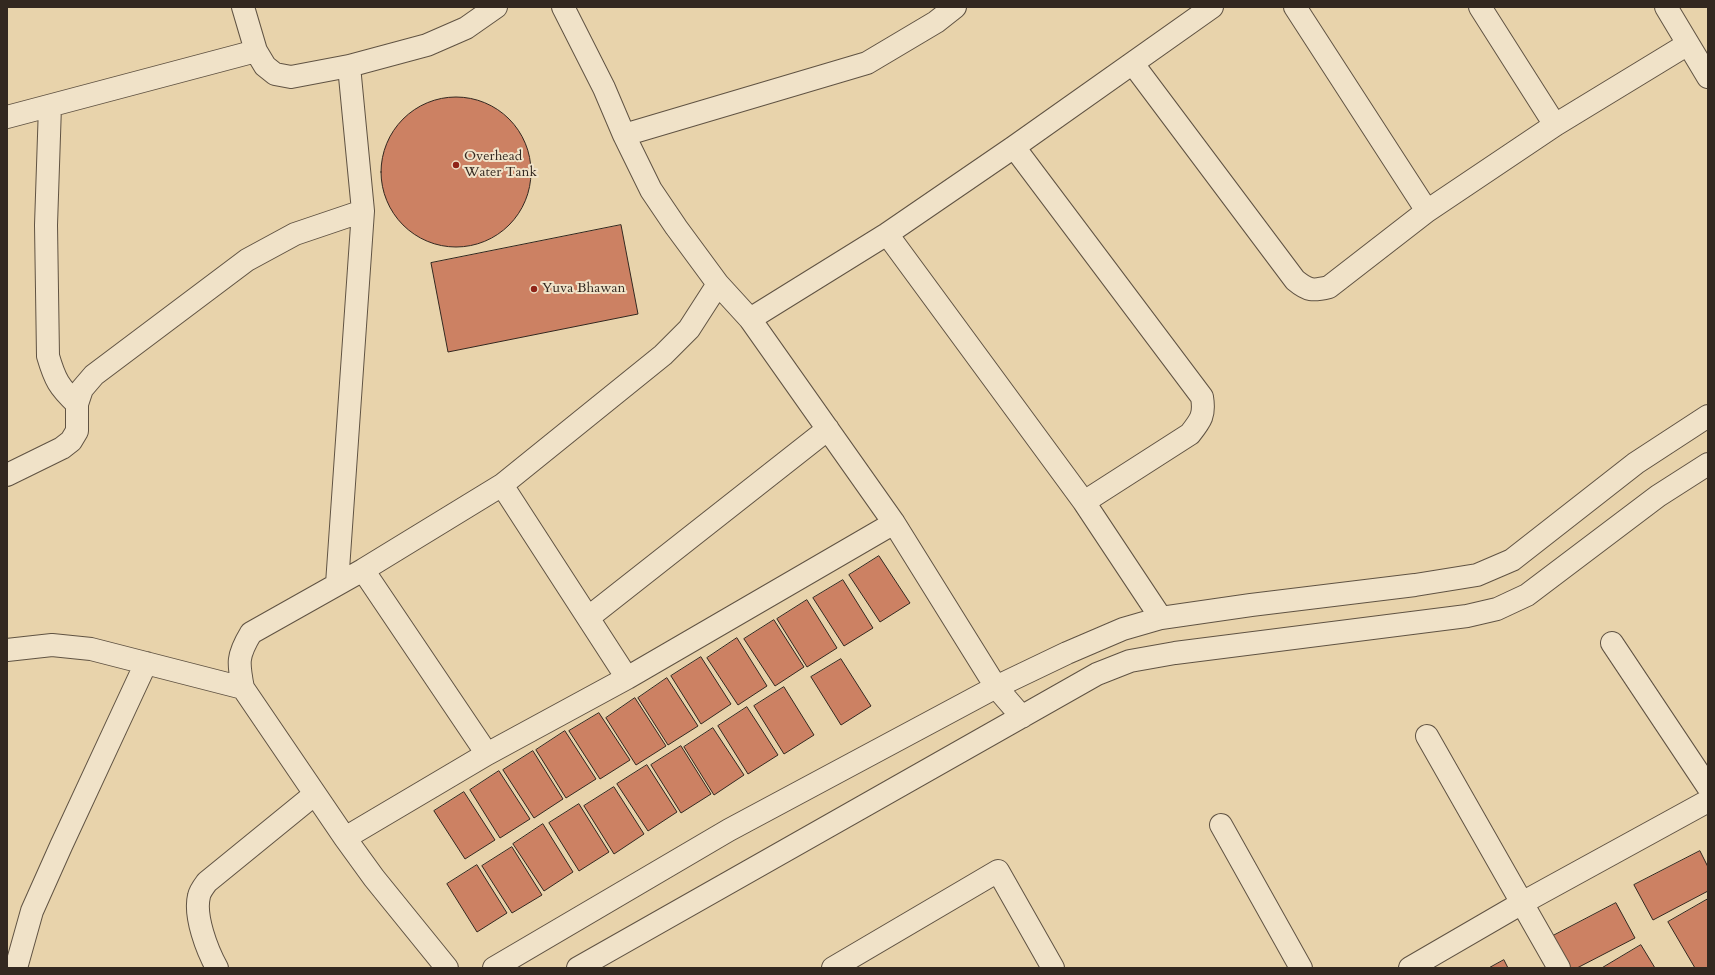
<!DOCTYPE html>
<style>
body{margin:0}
#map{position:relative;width:1715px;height:975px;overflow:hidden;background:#e8d3ab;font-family:Cardo,serif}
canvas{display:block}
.frame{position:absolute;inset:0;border:8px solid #332820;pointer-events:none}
</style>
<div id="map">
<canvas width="1715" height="975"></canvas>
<div class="frame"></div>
</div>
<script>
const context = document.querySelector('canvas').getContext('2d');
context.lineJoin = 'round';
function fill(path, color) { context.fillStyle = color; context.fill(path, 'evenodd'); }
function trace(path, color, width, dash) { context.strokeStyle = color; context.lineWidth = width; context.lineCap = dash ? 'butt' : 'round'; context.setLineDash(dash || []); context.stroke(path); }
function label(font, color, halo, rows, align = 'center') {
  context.font = font + ' Cardo,serif'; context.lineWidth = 4; context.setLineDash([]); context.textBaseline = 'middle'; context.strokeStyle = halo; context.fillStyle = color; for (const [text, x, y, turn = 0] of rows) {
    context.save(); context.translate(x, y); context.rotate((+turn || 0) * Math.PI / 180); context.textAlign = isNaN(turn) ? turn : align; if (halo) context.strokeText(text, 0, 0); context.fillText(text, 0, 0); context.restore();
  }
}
const building = new Path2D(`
 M381 172a75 75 0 1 1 150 0a75 75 0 1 1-150 0Z
 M 621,225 L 638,314 L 448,352 L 431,263 Z
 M 879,556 L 910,603 L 880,622 L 849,575 Z
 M 843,580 L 873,628 L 844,646 L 813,598 Z
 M 807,600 L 837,648 L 807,667 L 777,619 Z
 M 774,620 L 804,667 L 775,686 L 744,639 Z
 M 737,638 L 767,686 L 738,705 L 707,658 Z
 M 701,657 L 731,704 L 701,724 L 671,676 Z
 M 841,659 L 871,706 L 841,725 L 811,677 Z
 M 667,678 L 698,726 L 668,745 L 638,698 Z
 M 784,687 L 814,735 L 784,754 L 754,706 Z
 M 635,698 L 666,746 L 636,765 L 606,718 Z
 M 747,707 L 778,755 L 748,774 L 718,726 Z
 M 599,713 L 630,760 L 600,779 L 569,731 Z
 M 713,728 L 744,775 L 714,795 L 684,747 Z
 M 565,731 L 596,779 L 566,798 L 536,750 Z
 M 681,746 L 711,794 L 681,813 L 651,765 Z
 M 533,751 L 563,799 L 534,818 L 503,770 Z
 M 647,765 L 677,812 L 648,831 L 617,784 Z
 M 499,771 L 530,819 L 500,838 L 470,790 Z
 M 614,787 L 644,834 L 614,854 L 584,806 Z
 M 464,792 L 495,840 L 465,859 L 434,811 Z
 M 579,804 L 609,852 L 579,871 L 549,823 Z
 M 543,824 L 573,872 L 544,891 L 513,844 Z
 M 512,847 L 542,895 L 512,913 L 482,866 Z
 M 1700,851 L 1708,867 L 1708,891 L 1653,920 L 1634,885 Z
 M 477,865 L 507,913 L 477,932 L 447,884 Z
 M 1708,899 L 1708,968 L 1695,968 L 1668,922 Z
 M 1616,903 L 1635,938 L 1577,968 L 1567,968 L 1551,937 Z
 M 1641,945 L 1655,968 L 1602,968 Z
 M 1504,960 L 1508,968 L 1489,968 Z`);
const minor = new Path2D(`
 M 243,7 L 256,51 L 265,66 L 275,74 L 291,77 L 349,66 L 427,45 L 466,28 L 496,7
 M 563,7 L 604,88 L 624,135 L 651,190 L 676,227 L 718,284 L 750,319 L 894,523 L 996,687 L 1022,717
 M 1295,7 L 1427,211
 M 1480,7 L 1555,125
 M 1666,7 L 1708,77
 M 1133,64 L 1295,280 C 1308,291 1313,291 1329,287 L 1427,211 L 1555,125 L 1688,44
 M 50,106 L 46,225 L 48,356 C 55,380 59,387 77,404
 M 7,117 L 256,51
 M 624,135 L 867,63 L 936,22 L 955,7
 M 1014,147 L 1202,397 C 1205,415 1201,420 1190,434 L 1084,502
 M 887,234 L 1084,502 L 1161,618
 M 750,319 L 887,234 L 1014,147 L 1212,7
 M 7,475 L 62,448 L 71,441 L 77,431 L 77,404 L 82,389 L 94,375 L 247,260 L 295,234 L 363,211
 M 502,485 L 627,678
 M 363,570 L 487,754
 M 337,584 L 363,211 L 349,66
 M 589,617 L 828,429
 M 1612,643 L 1708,787
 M 7,650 L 52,645 L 91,649 L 243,688
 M 1427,736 L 1559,968
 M 1221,825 L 1301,968
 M 345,838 L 487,754 L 627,678 L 894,523
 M 16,968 L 32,911 L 61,846 L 146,663
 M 217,968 C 207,950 194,916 199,896 C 200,891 204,886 207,882 L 315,794
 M 447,968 L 374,878 L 345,838 L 243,688 C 238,663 237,656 251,633 L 363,570 L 502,485 L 663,355 L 689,329 L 718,284
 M 494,968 L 729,830 L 996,687 L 1067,653 L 1123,629 L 1161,618 L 1251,605 L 1415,585 L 1477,575 L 1512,560 L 1636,463 L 1708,416
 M 578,968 L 1097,674 L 1130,661 L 1175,653 L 1467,616 L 1497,609 L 1527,595 L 1658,496 L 1708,464
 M 833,968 L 998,871 L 1053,968
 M 1410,968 L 1522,903 L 1708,801`);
const markers = [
 [456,165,4,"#8f2418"],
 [534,289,4,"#8f2418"]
];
const poiNames = [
 ["Overhead",464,157],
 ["Water Tank",464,173],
 ["Yuva Bhawan",542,289]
];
fill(building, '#cc8163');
trace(building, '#332820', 1);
trace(minor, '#605343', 24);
trace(minor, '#f0e2c8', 22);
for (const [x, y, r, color] of markers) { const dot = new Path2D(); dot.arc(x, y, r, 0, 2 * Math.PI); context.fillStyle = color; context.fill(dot); trace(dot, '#f0e2c8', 1.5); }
label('14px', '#332820', '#f0e2c8', poiNames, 'left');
</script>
